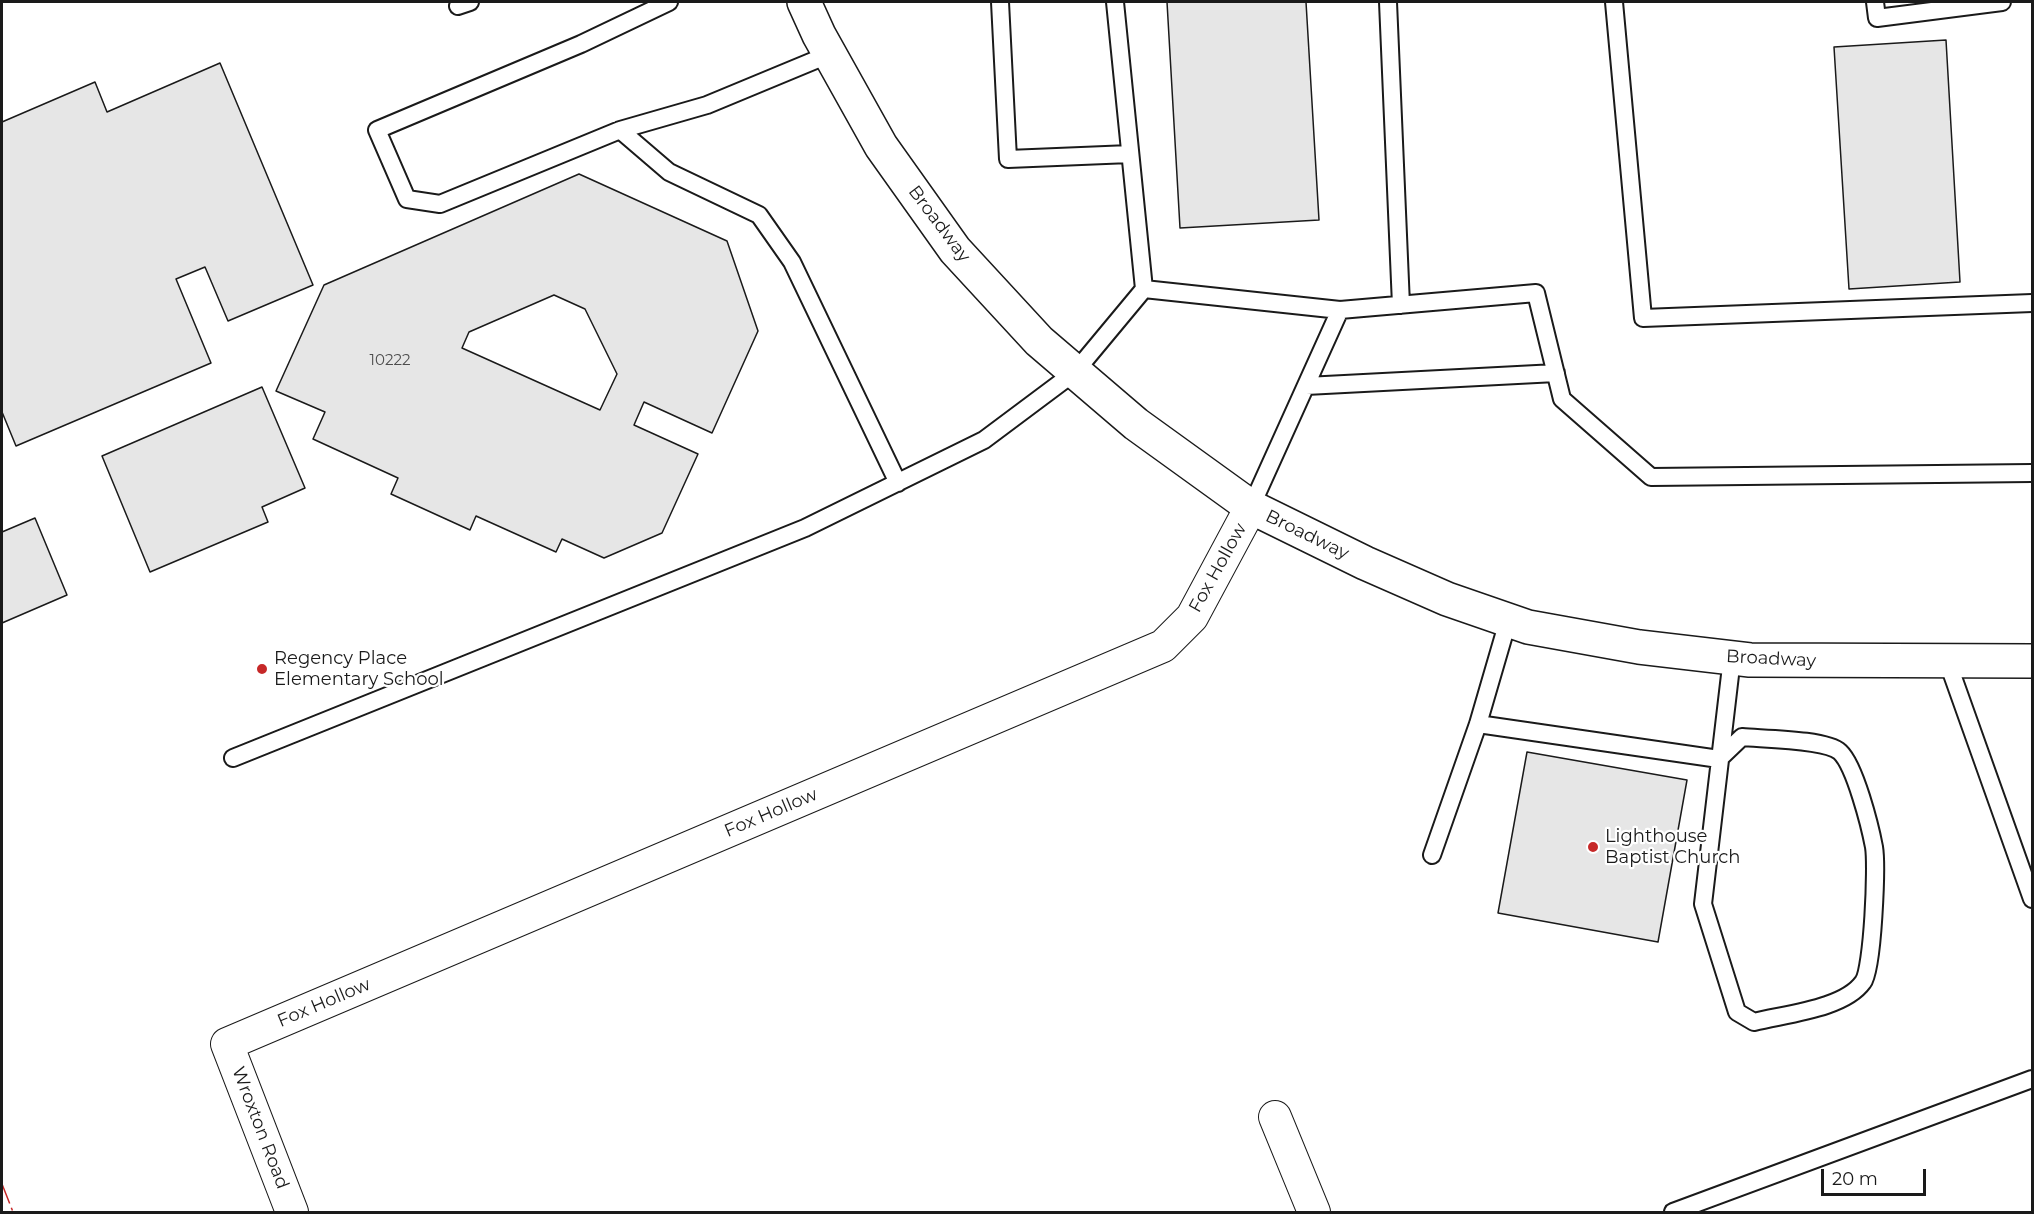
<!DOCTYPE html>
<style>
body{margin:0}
#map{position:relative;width:2034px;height:1214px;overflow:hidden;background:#fff;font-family:Montserrat,sans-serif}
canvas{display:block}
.frame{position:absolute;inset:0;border:3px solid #1a1a1a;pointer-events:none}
.scale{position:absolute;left:1821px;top:1169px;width:105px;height:27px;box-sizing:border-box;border:3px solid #1a1a1a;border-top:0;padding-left:8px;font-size:18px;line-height:21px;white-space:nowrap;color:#1a1a1a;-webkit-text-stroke:4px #fff;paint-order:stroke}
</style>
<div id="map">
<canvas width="2034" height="1214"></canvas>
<div class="frame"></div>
<div class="scale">20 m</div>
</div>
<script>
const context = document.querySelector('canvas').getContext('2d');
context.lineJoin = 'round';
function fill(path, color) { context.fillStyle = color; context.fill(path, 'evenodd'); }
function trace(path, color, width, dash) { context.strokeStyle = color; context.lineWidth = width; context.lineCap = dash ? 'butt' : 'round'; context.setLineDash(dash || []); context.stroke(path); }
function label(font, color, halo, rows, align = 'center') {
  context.font = font + ' Montserrat,sans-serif'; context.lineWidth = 4.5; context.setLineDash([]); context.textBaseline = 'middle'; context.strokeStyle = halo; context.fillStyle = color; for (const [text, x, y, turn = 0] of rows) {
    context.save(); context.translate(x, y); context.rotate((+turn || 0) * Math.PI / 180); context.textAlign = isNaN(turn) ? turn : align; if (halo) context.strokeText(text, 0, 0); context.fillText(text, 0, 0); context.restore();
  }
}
const building = new Path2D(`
 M 1167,2 L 1306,2 L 1319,220 L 1180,228 Z
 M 1946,40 L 1960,282 L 1849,289 L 1834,47 Z
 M 220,63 L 313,285 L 228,321 L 205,267 L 176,279 L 211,363 L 16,446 L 2,412 L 2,122 L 95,82 L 107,112 Z
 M 579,174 L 727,241 L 758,331 L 712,433 L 644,402 L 634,425 L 698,454 L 662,533 L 604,558 L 562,539 L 556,552 L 476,516 L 470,530 L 391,494 L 398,478 L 313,439 L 325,412 L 276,391 L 324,285 ZM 554,295 L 585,309 L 617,374 L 600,410 L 462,348 L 469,332 Z
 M 262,387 L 305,488 L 262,507 L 268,522 L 150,572 L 102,456 Z
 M 35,518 L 67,595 L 2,623 L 2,532 Z
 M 1527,752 L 1687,780 L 1658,942 L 1498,913 Z`);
const lane = new Path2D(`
 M 669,2 L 581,44 L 377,130 L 407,199 L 440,204 L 620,130 L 707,105 L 830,54
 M 1000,2 L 1008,159 L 1130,154
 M 1388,2 L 1401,305
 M 1614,2 L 1643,318 L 2032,303
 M 1875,2 L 1877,18 L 2002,2
 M 458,6 L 470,2
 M 620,130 L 669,172 L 759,215 L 792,262 L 898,483
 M 1144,289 L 1340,310 L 1251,507
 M 1340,310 L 1536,293 L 1562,399 L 1651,477 L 2032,473
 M 1306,386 L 1556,373
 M 1948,663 L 2032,899
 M 1478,724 L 1719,759
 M 233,758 L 805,528 L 984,440 L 1075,372 L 1144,289 L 1115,2
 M 1719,759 L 1742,737 C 1763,739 1826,739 1840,752 C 1855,766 1870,826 1874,847 C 1877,865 1873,969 1863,982 C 1844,1009 1785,1014 1754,1022 L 1737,1012 L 1703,904 L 1732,658
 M 1432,855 L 1478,724 L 1508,621
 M 1673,1212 L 2032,1079`);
const street = new Path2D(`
 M 1275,1117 L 1314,1212
 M 292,1212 L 227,1044 L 1163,646 L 1192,617 L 1251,507`);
const secondary = new Path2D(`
 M 804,2 L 819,35 L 881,146 L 955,250 L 1039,341 L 1136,424 L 1251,507 L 1365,563 L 1447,599 L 1528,627 L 1639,647 L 1750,660 L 2032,661`);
const power = new Path2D(`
 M 2,1184 L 13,1212`);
const markers = [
 [262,669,6,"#c62828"],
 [1593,847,6,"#c62828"]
];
const numberNames = [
 ["10222",390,361]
];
const streetNames = [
 ["Broadway",939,224,53],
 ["Broadway",1307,535,26],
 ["Fox Hollow",1218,568,-61],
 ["Broadway",1771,659,3],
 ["Fox Hollow",771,813,-23],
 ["Fox Hollow",324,1003,-23],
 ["Wroxton Road",260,1128,69]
];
const poiNames = [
 ["Regency Place",274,659],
 ["Elementary School",274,680],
 ["Lighthouse",1605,837],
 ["Baptist Church",1605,858]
];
fill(building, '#e6e6e6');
trace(building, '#1a1a1a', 1.5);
trace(lane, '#1a1a1a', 20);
trace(street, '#1a1a1a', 34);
trace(secondary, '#1a1a1a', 36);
trace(lane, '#fff', 16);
trace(street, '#fff', 32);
trace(secondary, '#fff', 33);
trace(power, '#c62828', 1.5, [21, 4.5, 3, 4.5]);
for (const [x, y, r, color] of markers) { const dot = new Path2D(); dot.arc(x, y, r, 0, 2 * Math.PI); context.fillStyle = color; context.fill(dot); trace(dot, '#fff', 2); }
label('15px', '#4d4d4d', null, numberNames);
label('18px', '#1a1a1a', '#fff', streetNames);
label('18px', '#1a1a1a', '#fff', poiNames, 'left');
</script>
